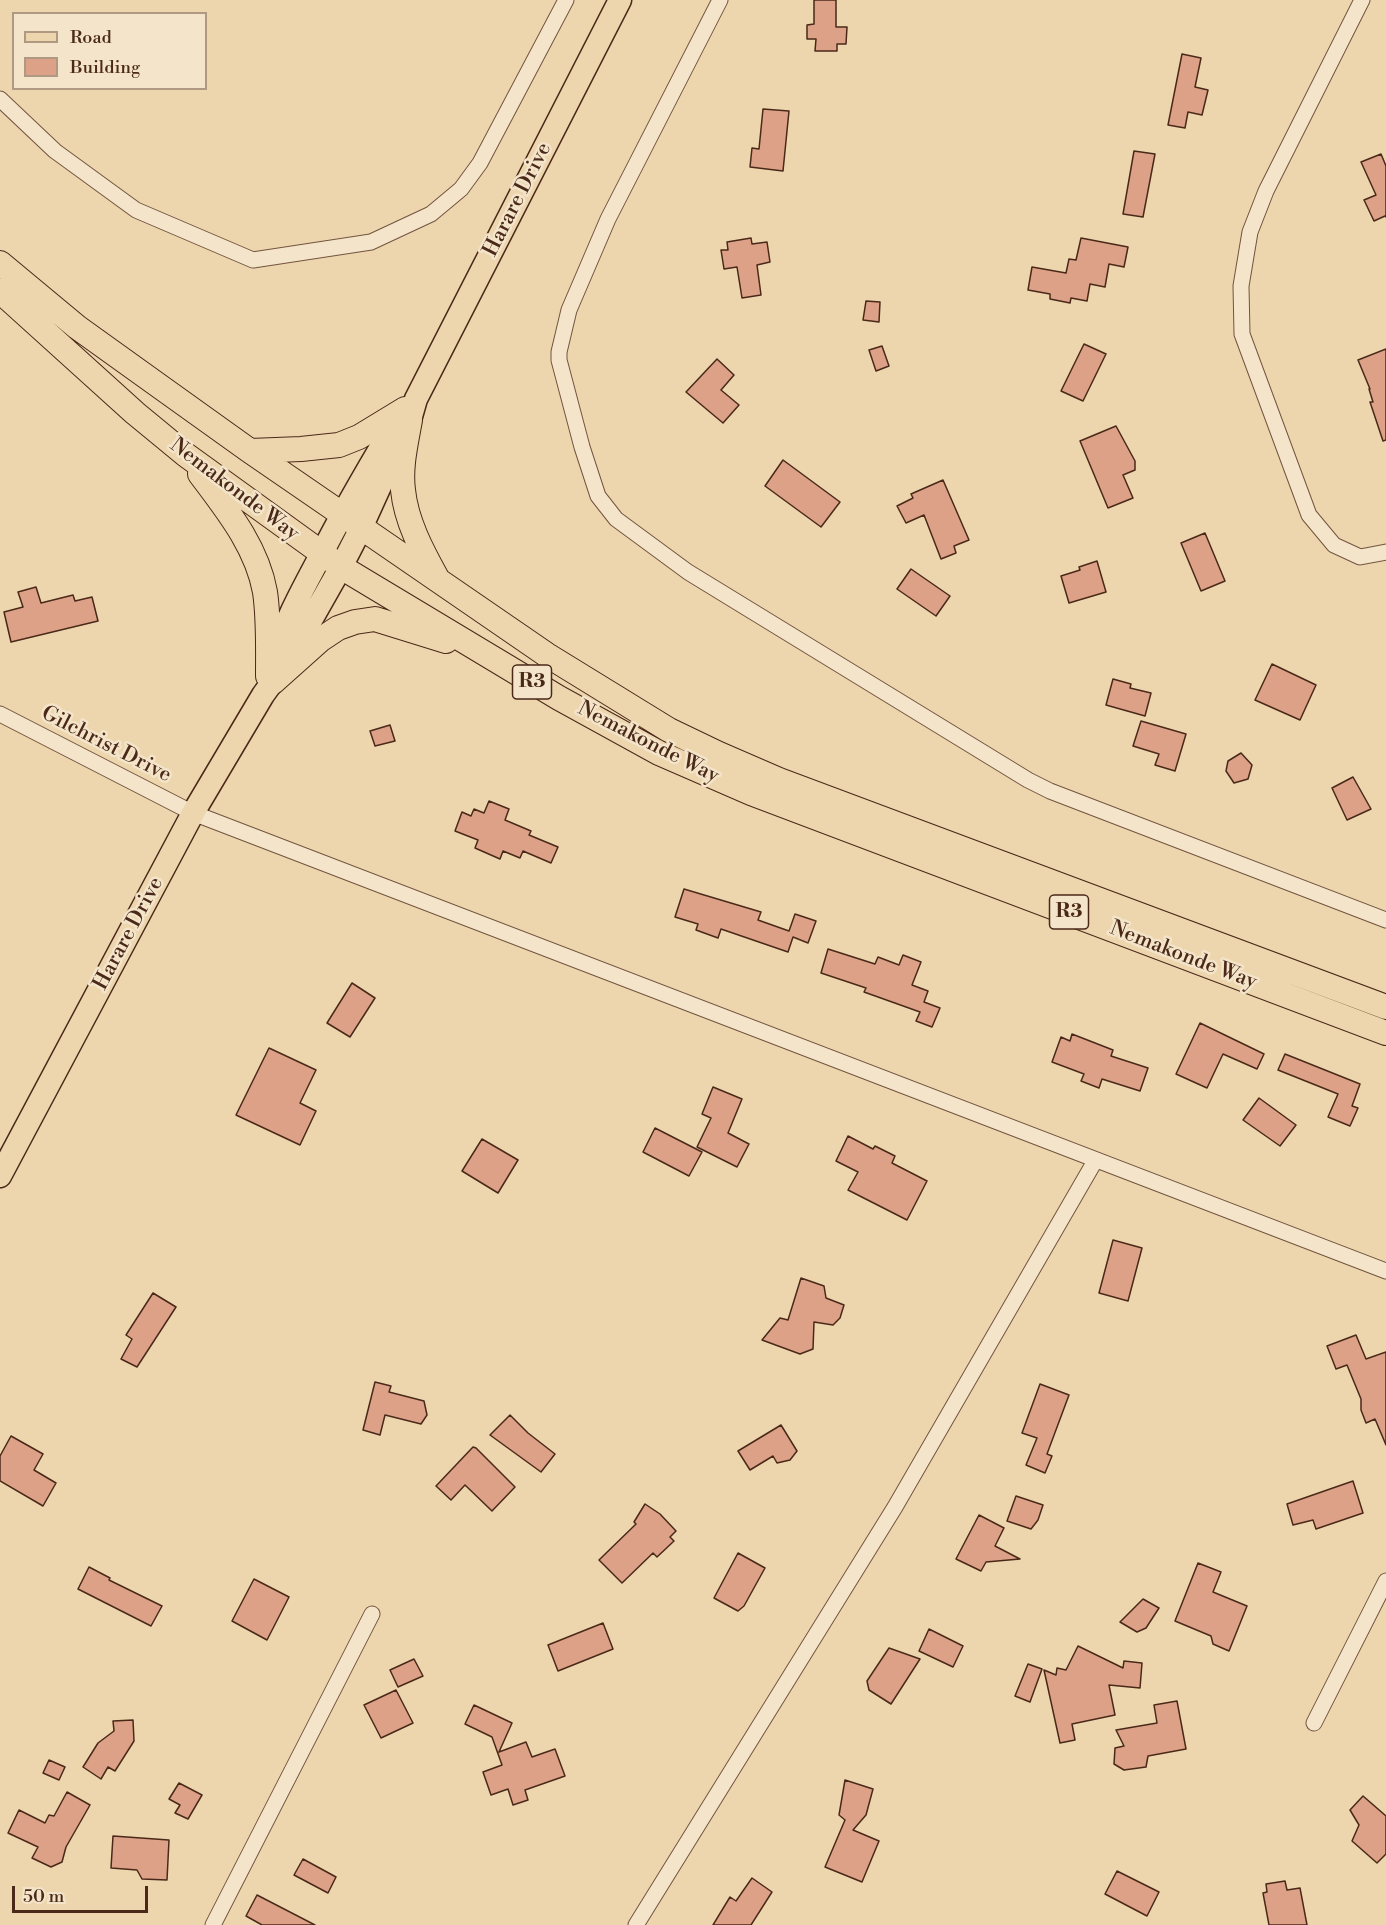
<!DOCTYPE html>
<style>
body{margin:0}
#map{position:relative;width:1386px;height:1925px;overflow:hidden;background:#edd6ae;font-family:"Libre Bodoni",serif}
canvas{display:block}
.legend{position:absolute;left:12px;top:12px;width:195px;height:78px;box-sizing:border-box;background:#f3e4ca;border:2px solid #af9983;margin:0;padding:8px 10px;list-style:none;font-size:18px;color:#4a2918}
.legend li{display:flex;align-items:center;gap:12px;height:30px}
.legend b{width:30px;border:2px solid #af9983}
.scale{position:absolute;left:12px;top:1886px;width:136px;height:27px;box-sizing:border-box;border:3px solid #4a2918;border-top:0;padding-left:8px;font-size:18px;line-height:21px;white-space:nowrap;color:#4a2918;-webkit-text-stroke:4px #f3e4ca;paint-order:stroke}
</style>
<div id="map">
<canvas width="1386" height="1925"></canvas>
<ul class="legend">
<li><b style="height:8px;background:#edd6ae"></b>Road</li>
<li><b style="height:16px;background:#dca187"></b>Building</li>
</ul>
<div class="scale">50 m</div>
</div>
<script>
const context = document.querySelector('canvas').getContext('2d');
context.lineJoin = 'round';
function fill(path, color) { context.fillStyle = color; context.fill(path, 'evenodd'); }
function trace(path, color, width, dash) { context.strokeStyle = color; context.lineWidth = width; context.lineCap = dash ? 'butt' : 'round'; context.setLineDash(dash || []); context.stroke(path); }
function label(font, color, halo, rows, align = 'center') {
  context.font = font + ' "Libre Bodoni",serif'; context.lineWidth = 5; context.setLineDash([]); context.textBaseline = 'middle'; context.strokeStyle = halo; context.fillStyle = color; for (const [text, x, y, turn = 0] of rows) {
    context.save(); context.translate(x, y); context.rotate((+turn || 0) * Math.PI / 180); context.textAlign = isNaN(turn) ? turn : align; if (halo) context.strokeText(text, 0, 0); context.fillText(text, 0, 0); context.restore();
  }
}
const building = new Path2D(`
 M 814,0 L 836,0 L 836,27 L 847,27 L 846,44 L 837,44 L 837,51 L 815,51 L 816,39 L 807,39 L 807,25 L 814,24 Z
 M 1182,54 L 1201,58 L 1195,87 L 1208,90 L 1202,115 L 1188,112 L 1185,128 L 1168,125 Z
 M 763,109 L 789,111 L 783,171 L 750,167 L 752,148 L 759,149 Z
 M 1134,151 L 1155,154 L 1143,217 L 1123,214 Z
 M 1381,154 L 1386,166 L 1386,217 L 1385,216 L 1374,221 L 1364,200 L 1376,195 L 1361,162 Z
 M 751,238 L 752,244 L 767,242 L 770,262 L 757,265 L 761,295 L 742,298 L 737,267 L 724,269 L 721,250 L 728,250 L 727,242 Z
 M 1081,238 L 1128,247 L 1124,267 L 1109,264 L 1105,287 L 1090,284 L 1087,301 L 1071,298 L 1070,303 L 1050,299 L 1050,294 L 1028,290 L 1032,267 L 1066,273 L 1069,259 L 1076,260 Z
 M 866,301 L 880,302 L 879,322 L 863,320 Z
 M 1084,344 L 1106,354 L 1083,401 L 1061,391 Z
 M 882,346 L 889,366 L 876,371 L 869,350 Z
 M 1386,349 L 1386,440 L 1383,441 L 1370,402 L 1373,402 L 1369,389 L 1370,389 L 1358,360 Z
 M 717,359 L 734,375 L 721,390 L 739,405 L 723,423 L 686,392 Z
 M 1116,426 L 1135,461 L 1135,470 L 1123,475 L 1133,498 L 1108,508 L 1080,441 Z
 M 783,460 L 840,502 L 821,527 L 765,486 Z
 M 943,480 L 969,540 L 954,546 L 956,553 L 941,559 L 924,515 L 906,523 L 897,506 L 913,498 L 911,494 Z
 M 1205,533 L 1225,581 L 1201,591 L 1181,543 Z
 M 1097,561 L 1106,592 L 1069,603 L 1061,576 L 1080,570 L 1079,567 Z
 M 911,569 L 950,596 L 936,616 L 897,589 Z
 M 36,587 L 41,603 L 73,595 L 75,601 L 92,597 L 98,621 L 11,642 L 4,612 L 23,607 L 18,592 Z
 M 1272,664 L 1316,685 L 1300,720 L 1255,700 Z
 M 1113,679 L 1131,684 L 1130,688 L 1151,693 L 1145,716 L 1106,705 Z
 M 1141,721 L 1186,734 L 1175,771 L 1155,765 L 1159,754 L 1133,746 Z
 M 390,725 L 395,741 L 375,746 L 370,731 Z
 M 1241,753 L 1252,765 L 1248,779 L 1234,783 L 1226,771 L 1228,761 Z
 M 1353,777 L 1371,809 L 1347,820 L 1332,788 Z
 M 489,801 L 509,809 L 505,820 L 531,831 L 529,835 L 558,847 L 551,863 L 523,851 L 520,858 L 503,851 L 500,859 L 475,848 L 478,840 L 455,831 L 462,812 L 471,816 L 474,809 L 484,813 Z
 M 684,889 L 761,912 L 758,920 L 789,931 L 795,914 L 816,921 L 808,943 L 793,937 L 788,952 L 721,929 L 718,938 L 696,930 L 698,924 L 675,917 Z
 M 828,949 L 875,964 L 878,957 L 899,965 L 903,955 L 921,962 L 912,985 L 928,991 L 924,1002 L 940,1008 L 932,1027 L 916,1021 L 920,1012 L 864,992 L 866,988 L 821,973 Z
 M 352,983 L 375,998 L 350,1037 L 327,1023 Z
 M 1200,1023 L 1264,1054 L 1257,1069 L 1223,1054 L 1207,1088 L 1176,1074 Z
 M 1072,1034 L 1113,1050 L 1111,1056 L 1148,1068 L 1140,1091 L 1102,1079 L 1099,1088 L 1081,1081 L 1084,1074 L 1052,1062 L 1061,1037 L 1070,1041 Z
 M 269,1048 L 316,1070 L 300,1103 L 316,1111 L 300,1145 L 236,1115 Z
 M 1285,1054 L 1360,1084 L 1352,1106 L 1358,1108 L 1350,1126 L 1328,1117 L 1338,1094 L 1278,1070 Z
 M 713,1087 L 742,1099 L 728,1133 L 749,1144 L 737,1167 L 697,1147 L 711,1118 L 702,1114 Z
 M 1259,1098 L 1296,1125 L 1280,1146 L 1243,1120 Z
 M 655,1128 L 702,1152 L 689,1176 L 643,1152 Z
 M 848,1136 L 873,1149 L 875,1146 L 895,1156 L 892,1163 L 927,1181 L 907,1220 L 848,1190 L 858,1172 L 836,1161 Z
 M 482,1139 L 518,1160 L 498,1193 L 462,1171 Z
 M 1113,1240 L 1142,1248 L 1128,1301 L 1099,1293 Z
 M 801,1278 L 824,1286 L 826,1298 L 844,1305 L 840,1318 L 833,1325 L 814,1322 L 813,1349 L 800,1354 L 762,1340 L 780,1318 L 788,1320 Z
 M 153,1293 L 176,1307 L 137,1367 L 121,1359 L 132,1339 L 126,1335 Z
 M 1356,1335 L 1366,1359 L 1386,1352 L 1386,1445 L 1375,1419 L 1366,1423 L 1361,1410 L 1361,1399 L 1347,1365 L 1336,1369 L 1327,1346 Z
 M 375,1382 L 391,1386 L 389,1392 L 424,1401 L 427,1415 L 421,1424 L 385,1415 L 380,1435 L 363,1430 Z
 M 1040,1384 L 1069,1395 L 1047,1454 L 1052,1456 L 1045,1473 L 1026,1465 L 1037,1438 L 1022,1433 Z
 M 510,1415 L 528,1433 L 555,1454 L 541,1472 L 490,1435 Z
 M 781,1425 L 797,1451 L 790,1460 L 777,1463 L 773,1456 L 750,1470 L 738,1451 Z
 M 11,1436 L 43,1454 L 34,1470 L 56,1483 L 43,1506 L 0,1481 L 0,1456 Z
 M 473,1447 L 476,1448 L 515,1487 L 492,1511 L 465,1485 L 451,1500 L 436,1486 Z
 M 1353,1481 L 1363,1513 L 1316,1529 L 1313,1520 L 1293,1525 L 1287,1504 Z
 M 1016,1496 L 1043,1505 L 1038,1520 L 1031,1529 L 1007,1521 Z
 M 645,1504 L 660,1514 L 676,1531 L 670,1537 L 674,1541 L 657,1557 L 653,1553 L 622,1583 L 599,1560 L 636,1524 L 634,1522 Z
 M 979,1515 L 1004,1528 L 995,1546 L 1020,1559 L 986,1562 L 981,1571 L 956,1559 Z
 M 738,1553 L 765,1568 L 744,1606 L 738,1611 L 714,1598 Z
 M 1198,1563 L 1221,1572 L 1213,1592 L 1247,1606 L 1229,1651 L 1213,1644 L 1211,1636 L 1175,1621 Z
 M 89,1567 L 110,1578 L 109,1580 L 162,1606 L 151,1626 L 78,1589 Z
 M 254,1579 L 289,1597 L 267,1640 L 232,1621 Z
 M 1143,1599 L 1159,1608 L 1146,1628 L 1137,1632 L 1120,1622 Z
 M 603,1623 L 613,1649 L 558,1671 L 548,1645 Z
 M 929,1629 L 963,1646 L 953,1667 L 919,1651 Z
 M 1078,1646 L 1123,1668 L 1124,1661 L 1142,1663 L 1140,1688 L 1109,1685 L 1115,1715 L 1072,1724 L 1075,1740 L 1060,1743 L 1044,1670 L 1056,1675 L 1057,1668 L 1066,1670 Z
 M 889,1648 L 920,1659 L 891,1704 L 869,1690 L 867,1681 Z
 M 414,1659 L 423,1676 L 398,1687 L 390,1670 Z
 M 1028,1664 L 1042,1669 L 1030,1702 L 1015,1696 Z
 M 396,1690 L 413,1723 L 381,1738 L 364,1705 Z
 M 1177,1701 L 1186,1749 L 1148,1756 L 1146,1767 L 1124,1770 L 1114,1764 L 1115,1748 L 1124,1746 L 1116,1730 L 1157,1723 L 1154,1705 Z
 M 474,1705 L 512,1723 L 499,1752 L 526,1742 L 532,1757 L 555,1749 L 565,1776 L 525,1790 L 528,1800 L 513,1805 L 508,1789 L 491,1795 L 483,1772 L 502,1765 L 492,1737 L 465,1724 Z
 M 133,1720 L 134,1741 L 115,1771 L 108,1767 L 101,1779 L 83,1767 L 98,1743 L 114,1731 L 113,1721 Z
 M 49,1760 L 65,1767 L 59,1780 L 43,1773 Z
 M 845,1780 L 873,1789 L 866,1815 L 853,1830 L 879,1841 L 862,1882 L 825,1867 L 845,1820 L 839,1815 Z
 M 179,1783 L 202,1795 L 188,1819 L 175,1813 L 180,1805 L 169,1799 Z
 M 67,1792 L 90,1805 L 66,1847 L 62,1862 L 51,1867 L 32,1858 L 38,1847 L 8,1833 L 19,1810 L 45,1823 L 49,1815 L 54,1816 Z
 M 1363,1796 L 1386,1816 L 1386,1854 L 1377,1863 L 1352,1841 L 1359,1825 L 1350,1810 Z
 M 113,1836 L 169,1840 L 167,1880 L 142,1879 L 137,1870 L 111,1868 Z
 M 303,1859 L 336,1877 L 328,1893 L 294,1875 Z
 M 1117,1871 L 1159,1892 L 1147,1916 L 1105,1894 Z
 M 752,1878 L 772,1892 L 751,1925 L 713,1925 L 730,1897 L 736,1901 Z
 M 1285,1881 L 1287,1890 L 1300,1888 L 1307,1925 L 1269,1925 L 1263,1893 L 1267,1892 L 1266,1884 Z
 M 257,1895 L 315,1925 L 262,1925 L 246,1916 Z`);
const minor = new Path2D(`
 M 720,0 L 608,219 L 569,310 L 559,352 L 559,360 L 582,447 L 598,496 L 616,519 L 688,572 L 1028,780 L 1050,791 L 1386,920
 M 1362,0 L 1266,191 L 1250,232 L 1241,286 L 1242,334 L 1309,515 L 1334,545 L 1360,557 L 1386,552
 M 0,99 L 55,151 L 136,210 L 253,260 L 371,242 L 431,214 L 461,189 L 480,163 L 566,0
 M 0,714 L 193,813 L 1386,1271
 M 1314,1723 L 1386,1581
 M 213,1925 L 372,1614
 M 636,1925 L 895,1507 L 1095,1161`);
const primary = new Path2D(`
 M 271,667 C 282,627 301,592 321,555 C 343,511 368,469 393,427
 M 0,1176 L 193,813 L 263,695 L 289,659 L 341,567 L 361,528 L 410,420 L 416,399 L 620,0`);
const trunk = new Path2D(`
 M 0,263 L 77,327 L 162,388 L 250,451 L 547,655 L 669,730 L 719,754 L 779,780 L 1386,1007
 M 0,291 L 135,413 L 186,455 L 341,567 L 559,698 L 659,753 L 751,793 L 1386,1033
 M 410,420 C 406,443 400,467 403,490 C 406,521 422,551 437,578
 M 250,451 L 301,449 L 339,445 L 359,437 L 405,409
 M 200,474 C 227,510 257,547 265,592 C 269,619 268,648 268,676
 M 273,682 L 320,640 L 338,628 L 355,622 L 375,619 L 446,641`);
const shields = [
 [532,682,39],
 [1069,912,39]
];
const shieldNames = [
 ["R3",532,682],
 ["R3",1069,912]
];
const streetNames = [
 ["Harare Drive",518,200,-63],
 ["Nemakonde Way",234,490,37],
 ["Nemakonde Way",648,743,27],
 ["Gilchrist Drive",106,745,27],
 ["Harare Drive",129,934,-62],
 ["Nemakonde Way",1183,956,21]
];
fill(building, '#dca187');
trace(building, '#4a2918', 1.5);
trace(minor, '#73543e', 17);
trace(primary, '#4a2918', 25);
trace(trunk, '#4a2918', 26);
trace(minor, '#f3e4ca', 15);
trace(primary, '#edd6ae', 22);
trace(trunk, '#edd6ae', 24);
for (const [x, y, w] of shields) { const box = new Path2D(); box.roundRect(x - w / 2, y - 17, w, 34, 4.5); context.fillStyle = '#f3e4ca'; context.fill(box); trace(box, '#4a2918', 1.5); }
label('bold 20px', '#4a2918', null, shieldNames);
label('21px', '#4a2918', '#f3e4ca', streetNames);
</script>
